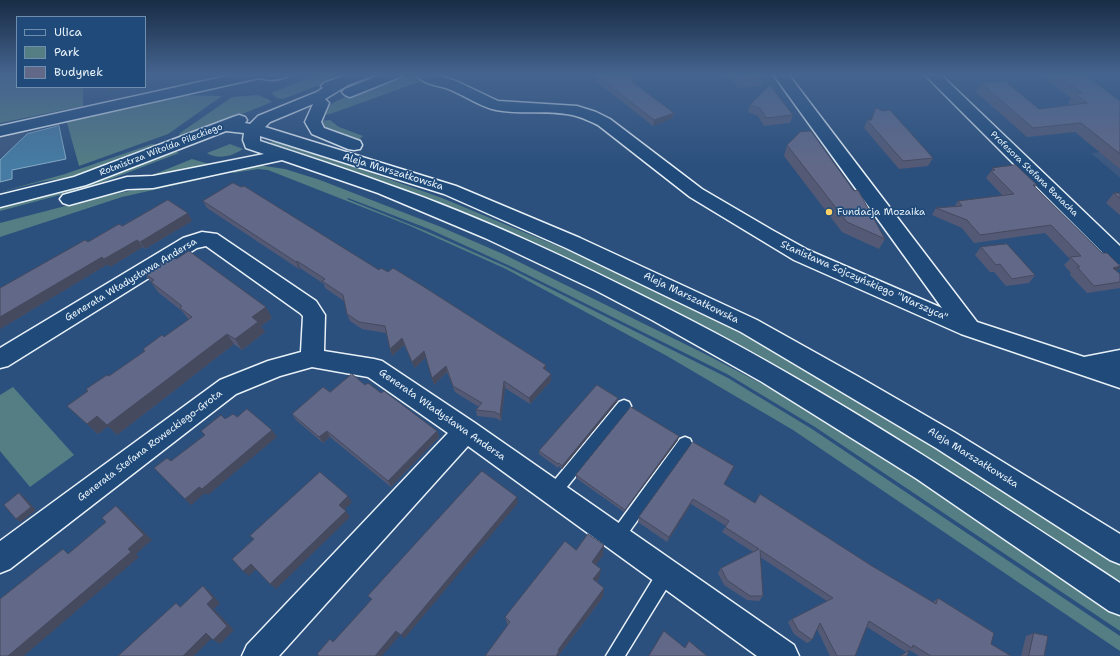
<!DOCTYPE html>
<meta charset="utf-8">
<style>
body{margin:0}
#map{position:relative;width:1120px;height:656px;overflow:hidden;background:#2c507d;font-family:"Shantell Sans",sans-serif}
canvas{display:block}
.legend{position:absolute;left:16px;top:16px;width:130px;height:72px;box-sizing:border-box;background:#1f4a7a;border:1px solid #6f8dac;margin:0;padding:5px 7px;list-style:none;font-size:12px;color:#e8f1f8}
.legend li{display:flex;align-items:center;gap:8px;height:20px}
.legend b{width:20px;border:1px solid #6f8dac}
</style>
<div id="map">
<canvas width="1120" height="656"></canvas>
<ul class="legend">
<li><b style="height:5px;background:#1f4a7a"></b>Ulica</li>
<li><b style="height:11px;background:#547d84"></b>Park</li>
<li><b style="height:11px;background:#626988"></b>Budynek</li>
</ul>
</div>
<script>
const context = document.querySelector('canvas').getContext('2d');
context.lineJoin = 'round';
function fill(path, color) { context.fillStyle = color; context.fill(path, 'evenodd'); }
function trace(path, color, width, dash) { context.strokeStyle = color; context.lineWidth = width; context.lineCap = dash ? 'butt' : 'round'; context.setLineDash(dash || []); context.stroke(path); }
function label(font, color, halo, rows, align = 'center') {
  context.font = font + ' "Shantell Sans",sans-serif'; context.lineWidth = 3.5; context.setLineDash([]); context.textBaseline = 'middle'; context.strokeStyle = halo; context.fillStyle = color; for (const [text, x, y, turn = 0] of rows) {
    context.save(); context.translate(x, y); context.rotate((+turn || 0) * Math.PI / 180); context.textAlign = isNaN(turn) ? turn : align; if (halo) context.strokeText(text, 0, 0); context.fillText(text, 0, 0); context.restore();
  }
}
const built = new Path2D(`
 M 33,127 L 0,159 L 0,134 Z
 M 1120,150 L 1120,178 L 1091,153 Z`);
const green = new Path2D(`
 M 0,74 L 17,74 L 17,87 L 83,87 L 83,106 L 0,123 Z
 M 319,74 L 354,74 L 314,87 L 283,99 L 277,98 L 271,93 Z
 M 404,76 L 420,77 L 427,79 L 330,114 L 322,115 C 324,111 327,108 330,105 C 344,96 387,78 404,76 Z
 M 178,95 L 222,96 L 168,134 L 79,166 L 66,119 Z
 M 257,95 L 268,99 L 272,102 L 180,139 L 178,138 L 180,133 L 232,97 Z
 M 330,120 L 339,127 L 363,136 L 356,142 L 323,129 L 320,121 Z
 M 273,141 L 366,171 L 442,198 L 598,263 L 714,317 L 819,375 L 1120,562 L 1120,585 L 682,316 L 598,273 L 490,224 L 365,175 L 268,144 Z
 M 152,144 L 163,146 L 76,176 L 40,182 L 0,192 L 65,174 Z
 M 230,144 L 243,149 C 233,156 218,160 207,153 Z
 M 174,151 L 179,153 L 90,187 L 0,211 L 0,207 L 109,176 Z
 M 192,159 L 209,164 L 209,166 L 145,178 Z
 M 258,165 L 285,169 L 320,180 L 441,227 L 503,254 L 705,354 L 764,385 L 859,441 L 1120,614 L 1120,631 L 815,427 L 727,374 L 510,266 L 429,229 L 348,198 L 347,199 L 426,231 L 507,267 L 728,378 L 812,429 L 1120,636 L 1120,651 L 793,430 L 667,356 L 506,269 L 408,225 L 268,170 L 258,169 L 233,173 L 232,168 Z
 M 207,174 L 207,178 L 122,197 L 0,237 L 0,223 L 92,199 Z
 M 13,387 L 74,455 L 30,487 L 0,451 L 0,395 Z`);
const water = new Path2D(`
 M 59,126 L 66,159 L 12,170 L 12,179 L 0,182 L 0,160 L 27,134 Z`);
const lane = new Path2D(`
 M 624,400 L 629,402 L 631,406 L 629,410 L 558,498 L 553,500 L 548,498 L 546,493 L 548,488 L 619,402 Z
 M 685,437 L 690,439 L 692,443 L 690,447 L 622,542 L 617,545 L 612,542 L 609,537 L 612,532 L 680,439 Z
 M 667,564 L 673,566 L 675,572 L 673,578 L 625,656 L 606,656 L 661,566 Z`);
const street = new Path2D(`
 M 236,74 L 289,74 L 287,77 C 277,80 269,81 259,78 L 0,136 L 0,126 Z
 M 416,74 L 434,74 L 456,81 L 498,101 L 577,106 L 596,112 L 610,119 L 702,189 L 772,230 L 808,250 L 942,308 L 773,74 L 788,74 L 977,322 L 1084,357 L 1120,350 L 1120,388 L 961,334 L 794,260 L 690,197 L 598,125 C 591,122 584,118 576,116 C 550,109 523,115 496,110 C 478,106 463,94 446,88 C 436,85 422,84 416,74 Z
 M 924,74 L 940,74 L 1120,246 L 1120,265 L 1113,263 Z
 M 202,232 L 217,234 L 316,301 L 325,315 L 324,351 L 374,359 L 382,361 L 475,423 L 794,645 L 799,656 L 757,656 L 468,446 L 279,656 L 242,656 L 247,645 L 448,433 L 368,377 L 312,367 L 280,376 L 236,394 L 10,569 L 0,573 L 0,541 L 220,380 L 268,361 L 301,352 L 303,316 L 300,313 L 206,246 L 197,248 L 8,366 L 0,368 L 0,348 L 183,238 Z`);
const secondary = new Path2D(`
 M 349,74 L 371,74 L 369,77 L 348,85 L 325,99 L 329,103 L 321,122 L 324,128 L 360,141 L 362,145 L 360,149 L 354,150 L 348,149 L 312,134 L 305,122 L 313,104 L 270,122 L 265,127 L 456,186 L 580,238 L 686,287 L 757,320 L 859,377 L 954,432 L 1120,534 L 1120,564 L 1110,560 L 936,448 L 741,332 L 566,248 L 444,194 L 260,136 L 260,141 C 303,155 346,169 389,185 C 484,218 576,262 665,307 C 824,387 972,486 1120,583 L 1120,615 L 1109,611 L 917,479 L 762,382 L 652,320 L 595,290 L 485,238 L 378,193 L 282,160 L 153,188 L 127,189 L 69,205 L 63,203 L 60,199 L 63,195 L 127,177 L 153,176 L 264,154 L 246,148 L 243,140 L 244,133 L 226,131 L 86,185 L 0,207 L 0,195 L 74,177 L 233,117 L 239,115 L 245,117 L 247,120 L 245,123 L 250,124 L 258,116 L 317,92 L 323,88 L 321,86 L 324,83 Z
 M 382,74 L 402,74 L 400,77 L 350,97 L 345,95 L 342,92 L 345,89 Z`);
const wall = new Path2D(`
 M 726,74 L 761,74 L 764,78 L 762,86 L 738,88 L 732,80 L 729,80 Z
 M 1041,74 L 1084,74 L 1120,101 L 1120,169 L 1075,132 L 1027,137 L 976,92 L 981,83 L 1039,109 L 1071,105 L 1068,103 L 1071,98 L 1041,75 Z
 M 596,75 L 673,118 L 653,126 L 596,81 Z
 M 750,105 L 793,115 L 790,123 L 764,126 L 758,116 L 748,112 Z
 M 867,120 L 933,158 L 928,166 L 899,169 L 864,128 Z
 M 787,145 L 854,191 L 885,239 L 879,249 L 842,232 L 784,156 Z
 M 993,168 L 1037,185 L 1035,187 L 1102,253 L 1120,266 L 1120,267 L 1116,271 L 1120,274 L 1120,288 L 1087,293 L 1070,275 L 1071,273 L 1064,265 L 1070,259 L 1045,233 L 974,243 L 962,228 L 932,215 L 936,208 L 955,206 L 958,201 L 1003,196 L 986,178 Z
 M 1114,193 L 1120,193 L 1120,215 L 1106,203 Z
 M 203,201 L 379,270 L 546,371 L 551,374 L 551,381 L 530,404 L 505,388 L 501,421 L 496,418 L 477,416 L 476,410 L 479,407 L 455,392 L 447,372 L 434,385 L 426,357 L 415,368 L 404,345 L 392,356 L 390,349 L 386,333 L 362,329 L 350,321 L 347,314 L 344,301 L 325,288 L 324,284 L 300,268 L 299,269 L 207,208 Z
 M 192,221 L 145,249 L 143,247 L 110,267 L 108,264 L 0,329 L 0,288 L 88,242 L 122,226 Z
 M 981,247 L 1035,275 L 1029,283 L 1006,286 L 994,272 L 990,272 L 975,255 Z
 M 176,259 L 272,318 L 261,326 L 265,332 L 242,350 L 234,344 L 117,435 L 108,426 L 98,434 L 87,424 L 88,391 L 86,389 L 109,376 L 145,351 L 143,349 L 164,337 L 189,320 L 182,311 L 159,293 L 144,273 Z
 M 365,385 L 381,393 L 437,431 L 439,437 L 391,487 L 330,437 L 323,443 L 296,420 L 292,414 Z
 M 618,398 L 617,402 L 562,469 L 559,466 L 558,468 L 539,454 L 539,451 Z
 M 678,440 L 624,512 L 576,478 L 576,475 Z
 M 734,466 L 724,484 L 755,503 L 872,566 L 933,602 L 938,598 L 991,644 L 1011,656 L 919,656 L 909,650 L 906,652 L 867,627 L 855,656 L 830,656 L 817,629 L 812,640 L 807,643 L 794,634 L 788,622 L 792,619 L 827,601 L 760,557 L 763,596 L 759,601 L 747,600 L 724,585 L 718,573 L 721,568 L 753,552 L 722,532 L 726,526 L 691,504 L 667,542 L 638,522 L 639,517 Z
 M 576,550 L 603,555 L 595,565 L 599,579 L 597,582 L 603,597 L 559,655 L 508,626 L 505,617 Z
 M 1034,633 L 1044,656 L 1021,656 L 1026,636 Z`);
const shadedWall = new Path2D(`
 M 636,79 L 636,84 L 631,81 Z
 M 106,87 L 127,87 L 109,91 Z
 M 674,113 L 673,118 L 653,126 L 654,120 Z
 M 188,213 L 192,221 L 145,249 L 140,242 Z
 M 137,240 L 143,247 L 110,267 L 104,259 Z
 M 102,257 L 108,264 L 0,329 L 0,317 Z
 M 297,261 L 300,268 L 299,269 L 296,262 Z
 M 1120,266 L 1120,267 L 1113,274 L 1113,268 Z
 M 266,307 L 272,318 L 261,326 L 265,332 L 242,350 L 235,339 L 252,317 Z
 M 227,334 L 234,344 L 117,435 L 107,425 Z
 M 402,338 L 404,345 L 392,356 L 390,349 Z
 M 424,351 L 426,357 L 415,368 L 412,362 Z
 M 546,365 L 546,371 L 543,368 Z
 M 446,366 L 447,372 L 434,385 L 432,378 Z
 M 551,374 L 551,381 L 530,404 L 529,398 Z
 M 504,381 L 505,388 L 501,421 L 500,415 Z
 M 618,398 L 617,402 L 562,469 L 562,466 Z
 M 97,416 L 108,426 L 98,434 L 87,424 Z
 M 272,430 L 277,437 L 208,495 L 205,493 L 191,505 L 185,499 L 199,487 Z
 M 327,431 L 330,437 L 323,443 L 319,437 Z
 M 437,431 L 439,437 L 391,487 L 388,481 Z
 M 679,436 L 678,440 L 624,512 L 625,510 Z
 M 734,466 L 732,472 L 721,489 L 724,484 Z
 M 19,493 L 24,497 L 36,510 L 21,522 L 16,519 Z
 M 348,496 L 352,502 L 343,511 L 339,505 Z
 M 517,497 L 518,503 L 404,639 L 401,635 Z
 M 693,499 L 691,504 L 667,542 L 669,537 Z
 M 116,506 L 124,512 L 152,540 L 136,554 L 139,557 L 24,656 L 8,656 L 128,549 Z
 M 346,511 L 350,517 L 276,589 L 270,584 Z
 M 604,545 L 603,555 L 591,572 L 592,562 Z
 M 251,564 L 256,569 L 249,576 L 243,571 Z
 M 601,569 L 599,579 L 592,588 L 593,579 Z
 M 203,586 L 209,591 L 220,603 L 214,609 L 234,630 L 220,644 L 213,640 L 207,604 Z
 M 604,588 L 603,597 L 559,655 L 559,656 L 556,656 L 558,650 Z
 M 396,631 L 400,635 L 382,656 L 375,656 Z
 M 206,633 L 213,637 L 194,656 L 183,656 Z`);
const building = new Path2D(`
 M 600,74 L 630,74 L 636,79 L 631,81 L 674,113 L 654,120 L 596,75 Z
 M 735,74 L 761,74 L 764,78 L 740,81 Z
 M 1057,74 L 1084,74 L 1120,101 L 1120,154 L 1081,123 L 1033,128 L 981,83 L 1005,81 L 1039,109 L 1087,103 L 1075,94 L 1082,93 Z
 M 770,85 L 793,115 L 766,118 L 760,108 L 750,105 Z
 M 876,108 L 883,111 L 890,110 L 933,158 L 903,161 L 867,120 L 871,120 Z
 M 811,131 L 854,191 L 858,190 L 885,239 L 847,222 L 787,145 L 800,132 Z
 M 1016,165 L 1037,185 L 1033,185 L 1102,253 L 1107,253 L 1120,266 L 1113,268 L 1120,274 L 1120,282 L 1094,286 L 1077,267 L 1080,267 L 1070,257 L 1081,256 L 1051,225 L 980,235 L 967,220 L 936,208 L 962,206 L 958,201 L 1014,194 L 991,171 L 995,170 L 993,168 Z
 M 233,183 L 241,187 L 244,186 L 379,270 L 381,268 L 388,272 L 393,268 L 421,285 L 546,365 L 543,368 L 551,374 L 529,398 L 504,381 L 500,415 L 495,412 L 476,410 L 482,403 L 453,386 L 446,366 L 432,378 L 424,351 L 412,362 L 402,338 L 390,349 L 385,326 L 359,322 L 347,314 L 343,295 L 322,281 L 325,279 L 297,261 L 296,262 L 203,201 Z
 M 1114,193 L 1120,193 L 1120,198 Z
 M 168,200 L 188,213 L 140,242 L 137,240 L 104,259 L 102,257 L 0,317 L 0,288 L 85,240 L 88,242 L 119,224 L 122,226 Z
 M 1007,244 L 1035,275 L 1012,279 L 1000,264 L 996,265 L 981,247 Z
 M 189,251 L 266,307 L 252,317 L 258,322 L 235,339 L 227,334 L 107,425 L 97,416 L 87,424 L 67,406 L 88,391 L 86,389 L 107,375 L 109,376 L 145,351 L 143,349 L 162,335 L 164,337 L 192,317 L 180,308 L 182,306 L 151,282 L 154,280 L 144,273 L 172,256 L 176,259 Z
 M 352,374 L 365,385 L 368,383 L 381,393 L 384,391 L 437,431 L 388,481 L 327,431 L 319,437 L 292,414 L 323,387 L 330,392 Z
 M 597,385 L 618,398 L 562,466 L 559,463 L 558,464 L 539,451 Z
 M 631,407 L 679,436 L 625,510 L 576,475 Z
 M 247,409 L 272,430 L 202,489 L 199,487 L 185,499 L 154,468 L 167,458 L 171,461 L 205,435 L 201,431 L 221,415 L 225,419 L 233,414 L 237,417 Z
 M 693,442 L 734,466 L 724,484 L 755,503 L 760,494 L 872,566 L 936,604 L 938,598 L 994,633 L 991,644 L 1011,656 L 931,656 L 913,645 L 912,648 L 869,621 L 855,656 L 837,656 L 820,623 L 812,640 L 798,630 L 792,619 L 833,598 L 760,550 L 763,596 L 750,596 L 727,580 L 721,568 L 759,549 L 725,527 L 729,521 L 693,499 L 669,537 L 639,517 Z
 M 482,471 L 517,497 L 401,635 L 396,631 L 375,656 L 319,656 L 317,654 L 330,639 L 333,642 L 353,620 L 372,599 L 368,596 Z
 M 320,472 L 348,496 L 339,505 L 346,511 L 270,584 L 251,564 L 243,571 L 232,559 L 254,539 L 250,536 Z
 M 19,493 L 31,507 L 16,519 L 4,505 Z
 M 116,506 L 144,535 L 128,549 L 131,552 L 8,656 L 0,656 L 0,599 L 63,549 L 68,554 L 106,522 L 102,518 Z
 M 588,534 L 604,545 L 592,562 L 601,569 L 593,579 L 604,588 L 558,650 L 559,651 L 556,656 L 485,656 L 510,622 L 505,617 L 565,541 L 576,550 Z
 M 203,586 L 213,598 L 207,604 L 227,626 L 213,640 L 206,633 L 183,656 L 118,656 L 176,603 L 180,607 Z
 M 664,631 L 685,648 L 689,641 L 707,656 L 649,656 Z
 M 1034,633 L 1048,636 L 1044,656 L 1029,656 Z
 M 909,651 L 907,656 L 900,656 Z`);
const markers = [
 [829,212,4,"#ffd166"]
];
const farStreetnames = [
 ["Rotmistrza Witolda Pileckiego",161,150,-21],
 ["Profesora Stefana Banacha",1034,174,44]
];
const streetNames = [
 ["Aleja Marszałkowska",393,172,17],
 ["Generała Władysława Andersa",131,280,-31],
 ["Stanisława Sojczyńskiego \"Warszyca\"",864,281,24],
 ["Aleja Marszałkowska",691,298,26],
 ["Generała Władysława Andersa",442,415,35],
 ["Generała Stefana Roweckiego-Grota",150,446,-37],
 ["Aleja Marszałkowska",973,458,32]
];
const poiNames = [
 ["Fundacja Mozaika",837,212]
];
fill(built, '#3c5880');
fill(green, '#547d84');
fill(water, '#467ca3');
trace(water, '#87abc5', 1);
trace(lane, '#e8f1f8', 3);
trace(street, '#e8f1f8', 3);
trace(secondary, '#e8f1f8', 3);
fill(lane, '#1f4a7a');
fill(street, '#1f4a7a');
fill(secondary, '#1f4a7a');
fill(wall, '#545a75');
fill(shadedWall, '#454a5f');
fill(building, '#626988');
trace(building, '#454a5f', 1);
const sky = context.createLinearGradient(0, 0, 0, 166);
sky.addColorStop(0, '#182c45');
sky.addColorStop(0.45, '#45648f');
sky.addColorStop(1, '#45648f00');
context.fillStyle = sky;
context.fillRect(0, 0, 1120, 166);
for (const [x, y, r, color] of markers) { const dot = new Path2D(); dot.arc(x, y, r, 0, 2 * Math.PI); context.fillStyle = color; context.fill(dot); trace(dot, '#1f4a7a', 1.5); }
label('9px', '#e8f1f8', '#1f4a7a', farStreetnames);
label('10px', '#e8f1f8', '#1f4a7a', streetNames);
label('10px', '#e8f1f8', '#1f4a7a', poiNames, 'left');
</script>
